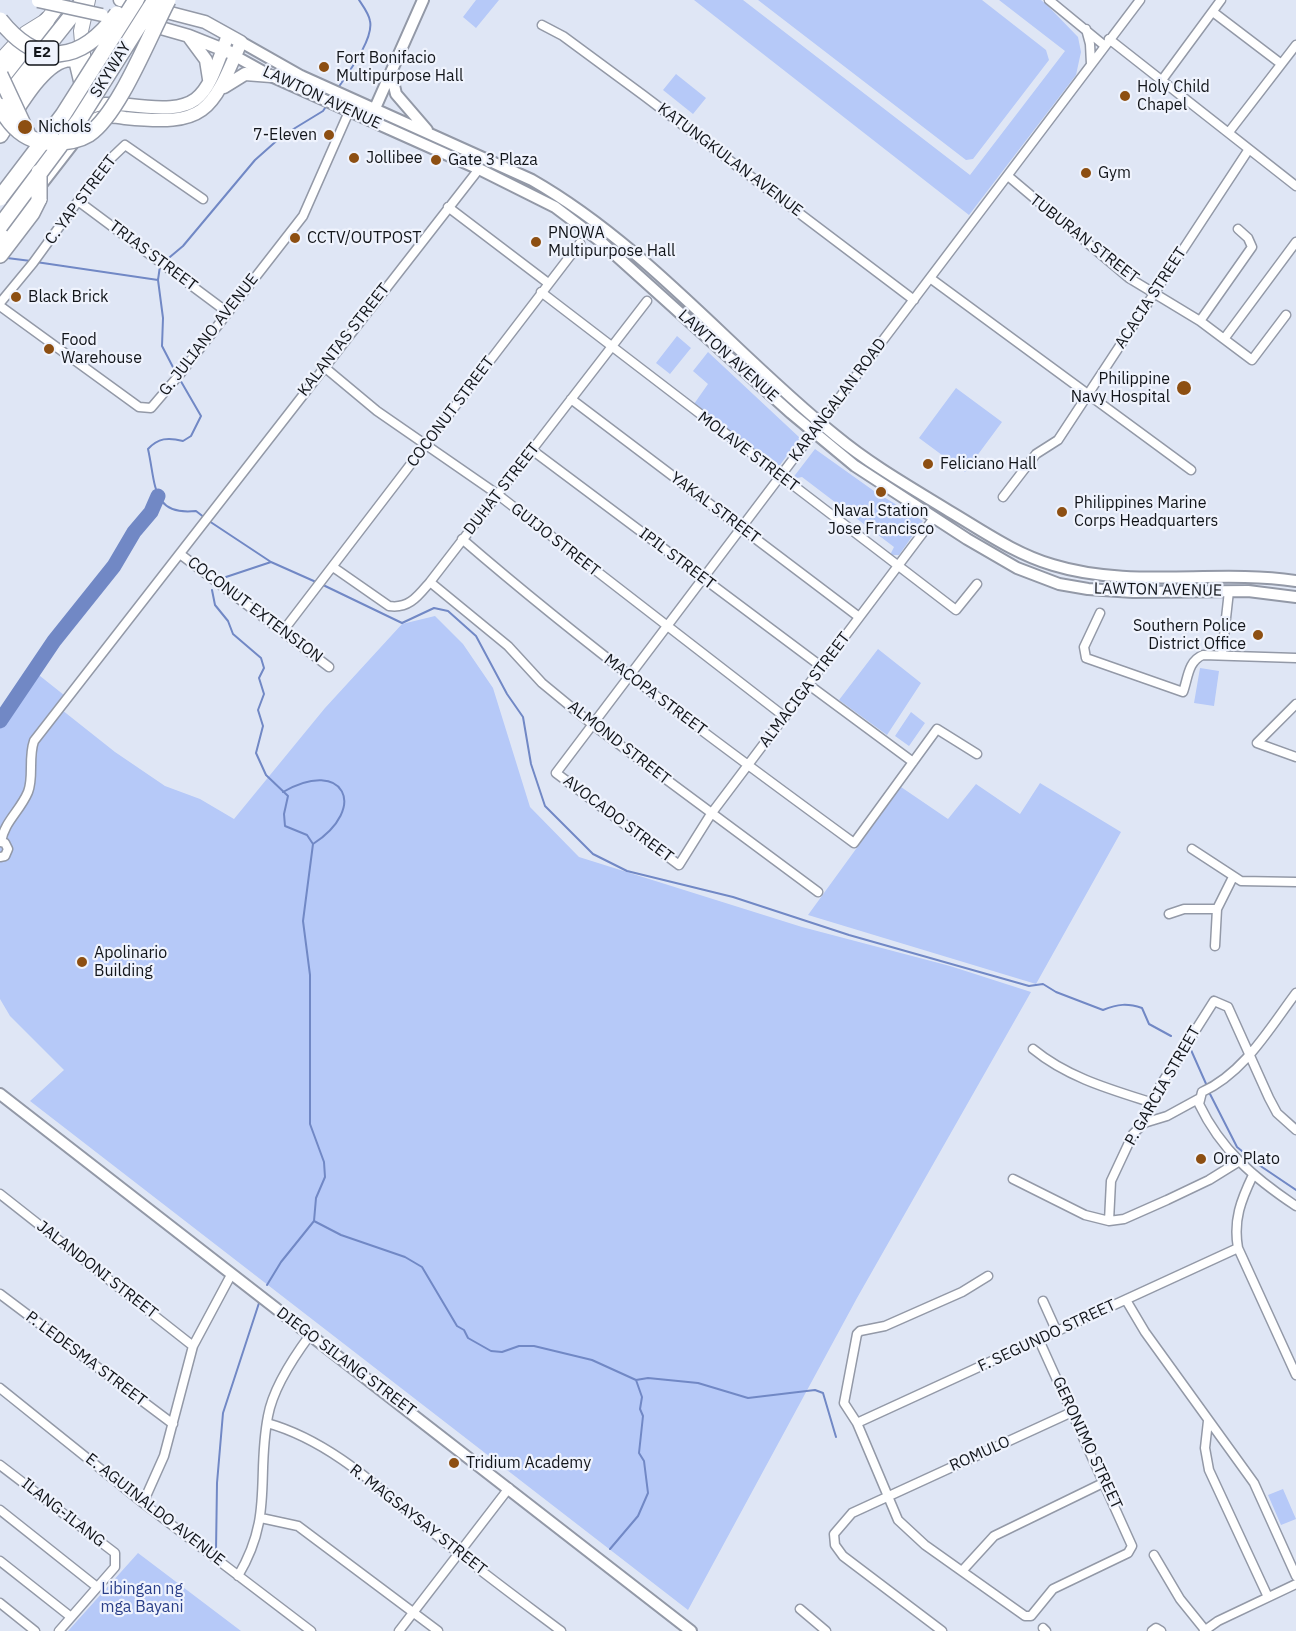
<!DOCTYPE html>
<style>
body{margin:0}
canvas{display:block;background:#dfe6f5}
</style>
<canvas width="1296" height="1631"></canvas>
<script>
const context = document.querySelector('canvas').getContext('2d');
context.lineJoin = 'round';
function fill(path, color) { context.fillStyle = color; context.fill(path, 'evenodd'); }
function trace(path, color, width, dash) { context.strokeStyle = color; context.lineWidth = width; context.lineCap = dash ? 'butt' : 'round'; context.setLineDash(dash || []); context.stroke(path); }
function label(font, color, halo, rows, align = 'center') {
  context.font = font + ' "IBM Plex Sans",sans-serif'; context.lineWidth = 4.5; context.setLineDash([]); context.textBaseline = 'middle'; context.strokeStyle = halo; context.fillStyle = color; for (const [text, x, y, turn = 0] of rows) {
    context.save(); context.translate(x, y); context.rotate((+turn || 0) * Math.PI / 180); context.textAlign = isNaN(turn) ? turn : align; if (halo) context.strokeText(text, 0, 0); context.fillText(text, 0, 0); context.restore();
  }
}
const green = new Path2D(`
 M 476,0 L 499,0 L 476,28 L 463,17 Z
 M 694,0 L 743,0 L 970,175 L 1065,51 L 999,0 L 1041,0 L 1047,5 L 1078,37 L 1081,52 L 1076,75 L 969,215 Z
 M 758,0 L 982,0 L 1046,50 L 1049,60 L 973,159 L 966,160 Z
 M 676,74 L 706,98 L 693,114 L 663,90 Z
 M 677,336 L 691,348 L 670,374 L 656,363 Z
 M 708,352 L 800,438 L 780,465 L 774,467 L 694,404 L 708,384 L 693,371 Z
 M 956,388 L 1002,422 L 965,472 L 919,438 Z
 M 815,449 L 874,491 L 923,521 L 899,555 L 890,555 L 894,547 L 802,477 L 792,479 Z
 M 435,616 L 463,644 L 493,688 L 530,807 L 579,857 L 802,927 L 950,966 L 1031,992 L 857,1298 L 688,1610 L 30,1101 L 64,1070 L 10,1016 L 0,999 L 0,721 L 35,672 L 69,699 L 62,710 L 115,752 L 165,786 L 200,799 L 234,819 L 325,708 L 402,624 Z
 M 878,649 L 921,683 L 887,735 L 839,700 Z
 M 1200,668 L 1219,671 L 1214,706 L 1194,703 Z
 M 911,712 L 925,723 L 909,746 L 895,736 Z
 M 1040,783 L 1121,832 L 1036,984 L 808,915 L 901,787 L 948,819 L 976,784 L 1020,814 Z
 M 1283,1489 L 1296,1519 L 1281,1525 L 1268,1495 Z
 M 138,1553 L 241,1631 L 68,1631 Z`);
const stream = new Path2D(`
 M 338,88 C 348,73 374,39 370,21 C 369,14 363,6 359,0
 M 7,258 L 31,261
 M 36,262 L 158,280
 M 164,262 L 183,246 L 255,160 L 282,136 L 323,111 L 327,105
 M 160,266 L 158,280 L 163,318 L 162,346 L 176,373
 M 179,378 L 201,416 L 191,436 L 183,441 C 168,437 158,438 148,449 C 156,484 151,516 196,511 L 205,518
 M 209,521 L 271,562 L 316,582
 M 220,579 L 271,562
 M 321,584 L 402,623 L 434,608 L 448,611 L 476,636 L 507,694 L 523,717 L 531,764 L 545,806 L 593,854 L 627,871 L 733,897 L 849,935 L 1029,986 L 1043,984 L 1056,992 L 1103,1010 C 1118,1004 1127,1003 1142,1008 L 1149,1024 L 1171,1036
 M 212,590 L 215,605 L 228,621 L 233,634 L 261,658 L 264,668 L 259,678 L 264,694 L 258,710 L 263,726 L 256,753 L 266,775 L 288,796 L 284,814 L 285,826 L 307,835 L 313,844 L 303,921 L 310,975 L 310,1124 L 324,1162 L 325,1177 L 316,1198 L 314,1221 L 341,1235 L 405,1257 L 422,1267 L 457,1326 L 464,1330 L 468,1338 L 491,1351 L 502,1352 L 519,1346 L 534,1346 L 592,1360 L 636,1380 L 648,1378 L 698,1383 L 748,1398 L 815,1390 L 823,1393 L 836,1437
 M 283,792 C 344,757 369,808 313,844
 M 1191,1050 L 1207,1086
 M 1209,1092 L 1237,1147 L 1259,1165 L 1296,1190
 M 267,1285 L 281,1262 L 314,1221
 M 610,1549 L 638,1516 L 648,1493 L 644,1461 L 639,1453 L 643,1416 L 640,1409 L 642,1397 L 636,1380
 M 216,1551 L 217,1483 L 223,1413 L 259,1303`);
const river = new Path2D(`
 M 0,721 L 54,641 L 114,566 L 134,532 L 151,512 L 158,496`);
const minor = new Path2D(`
 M 1049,0 L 1105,46
 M 1213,12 L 1280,63
 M 542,25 L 563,36 L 643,95 L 914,300
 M 1086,29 L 1090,44 L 1091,64
 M 1109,39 L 1296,186
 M 1162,80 L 1221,0
 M 1229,132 L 1296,45
 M 1008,176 L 1129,278 L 1200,321 L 1252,360 L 1286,315
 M 78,201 L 227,312
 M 448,207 L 548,283
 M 930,278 L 1191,470
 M 541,292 L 956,610 L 977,584
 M 0,303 L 33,263 L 105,164 L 125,145 L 203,199
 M 0,306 L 139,407 L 151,408 L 180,374 L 303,216 L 351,107
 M 1200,321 L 1252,247 L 1248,238 L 1238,229
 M 1224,339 L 1296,242
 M 323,366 L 377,411 L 497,494 L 785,717
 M 571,399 L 859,617
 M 532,450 L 822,667
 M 1003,497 L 1036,454 L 1058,440 L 1249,149
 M 934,518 L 711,814 L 679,865 L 556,773 L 1140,0
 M 462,539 C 587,647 720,745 854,843 L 937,729 L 977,754
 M 180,554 L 329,667
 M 333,567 L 389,606 C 409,609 418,596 430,582 L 647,301
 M 430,582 L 508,646 L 542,683 L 593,725 L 818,892
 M 1100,613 L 1084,647 L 1086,658 L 1183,692 C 1188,678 1188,661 1203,655 L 1296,658
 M 283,631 L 580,243
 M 1222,654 L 1229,591
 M 809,685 L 913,762
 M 1296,704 L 1257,743 L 1296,757
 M 0,842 L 5,843 L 8,849 L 5,856 L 0,857
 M 1,842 C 4,822 20,811 28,792 C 34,777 28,758 34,741 L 479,169
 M 1192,849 L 1241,881 L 1296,882
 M 1169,914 L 1184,909 L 1217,909 L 1233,877
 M 1215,946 L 1217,909
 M 1296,993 C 1269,1029 1244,1073 1202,1092 L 1199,1104 C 1221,1150 1254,1178 1296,1206
 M 1033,1049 C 1067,1077 1109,1089 1150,1102
 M 1144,1123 L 1167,1116 L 1200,1098
 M 1253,1175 C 1241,1200 1233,1220 1238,1248 L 1296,1375
 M 1013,1179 L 1085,1215 L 1109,1221 L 1124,1219 L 1167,1200 L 1209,1180 L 1238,1162
 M 0,1194 L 193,1346
 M 1109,1221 L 1111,1181 L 1133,1134 L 1144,1123 L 1150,1102 L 1214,1001 L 1228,1007 L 1269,1098 L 1277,1113 L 1296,1130
 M 988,1276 L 962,1292 L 885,1326 L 860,1331 L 857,1334 L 844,1403 L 857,1423 L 898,1520 L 925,1545 L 1025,1616 L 1031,1616 L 1053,1589 L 1128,1553 L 1132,1546 L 1039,1340
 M 0,1294 L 173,1424
 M 1126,1300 L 1145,1332 L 1254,1483 L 1296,1576
 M 1043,1301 L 1057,1332
 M 0,1388 L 143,1503 L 311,1631
 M 1208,1421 L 1205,1448 L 1209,1470 L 1268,1597
 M 267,1423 C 335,1442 387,1496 441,1539 C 480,1571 521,1601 561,1631
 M 857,1423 L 1238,1248
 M 0,1465 L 115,1553 L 115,1567 L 59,1631
 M 143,1503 L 164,1456 L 193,1346 L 231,1275
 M 0,1510 L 97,1587
 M 261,1518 L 298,1526 L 438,1631
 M 1154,1555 L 1180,1599 L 1205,1630
 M 0,1561 L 71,1617
 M 962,1571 L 994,1536 L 1105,1482
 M 238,1576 C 274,1516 256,1477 268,1416 C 273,1388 293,1358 310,1335
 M 0,1603 L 35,1631
 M 800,1609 L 826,1631
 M 1043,1628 L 1046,1631
 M 399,1631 L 509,1488
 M 942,1631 L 843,1556 L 835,1545 L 834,1534 L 852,1513 L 1072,1412
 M 1152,1631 L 1156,1628 L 1161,1631
 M 1204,1631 L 1218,1621 L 1296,1584`);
const tertiary = new Path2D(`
 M 0,1094 L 691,1631`);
const secondary = new Path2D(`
 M 241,42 L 301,76 L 532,180 C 647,246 733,353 836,436 C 871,465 910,487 949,511 C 983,531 1015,554 1053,565 C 1131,589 1216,569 1296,581
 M 235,56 L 271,76 L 479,169 L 555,207 L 600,241 L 791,413 L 855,466 L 967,539 L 1017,568 L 1059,584 L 1088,589 L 1133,592 L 1248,591 L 1296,597
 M 392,77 L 396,94 L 427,130
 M 372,115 L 423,0
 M 0,238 L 89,123`);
const primary = new Path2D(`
 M 147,24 L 189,36 L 229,52
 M 189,37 L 206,60 L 209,79
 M 224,87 L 245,74 L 271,76
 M 88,108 C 102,102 114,104 129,105 C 203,114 204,100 228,35
 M 89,123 C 100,115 111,116 125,118 C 205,126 211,114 241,42 L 205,22 L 120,0`);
const trunk = new Path2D(`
 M 0,61 L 26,33 L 47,20 L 62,0
 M 85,76 L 81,31 L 88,0`);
const motorway = new Path2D(`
 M 0,80 L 47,20
 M 2,103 L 84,0
 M 0,135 C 14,114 45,54 74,59 L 77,62 L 88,108
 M 0,255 L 32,213 L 39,199`);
const primaryBridge = new Path2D(`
 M 38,1 L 102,15`);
const motorwayBridge = new Path2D(`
 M 0,20 C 39,69 81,63 117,14
 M 0,75 L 28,135
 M 0,106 C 9,124 23,139 44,142 C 59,143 76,142 89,134 C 119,114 150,34 168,0
 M 0,198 L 63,115 L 136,0
 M 39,199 L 39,172
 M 0,226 L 79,120 L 155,0`);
const markers = [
 [324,67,6,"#8d4f12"],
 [1125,96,6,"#8d4f12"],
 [25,127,8,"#8d4f12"],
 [329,135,6,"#8d4f12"],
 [354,158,6,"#8d4f12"],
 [436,160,6,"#8d4f12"],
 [1086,173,6,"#8d4f12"],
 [295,238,6,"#8d4f12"],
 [536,242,6,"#8d4f12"],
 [16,297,6,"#8d4f12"],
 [49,349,6,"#8d4f12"],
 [1184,388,8,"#8d4f12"],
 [928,464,6,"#8d4f12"],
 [881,492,6,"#8d4f12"],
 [1062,512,6,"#8d4f12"],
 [1258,635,6,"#8d4f12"],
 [82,962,6,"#8d4f12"],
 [1201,1159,6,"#8d4f12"],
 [454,1463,6,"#8d4f12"]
];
const shields = [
 [42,53,33]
];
const shieldNames = [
 ["E2",42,53]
];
const poiNames = [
 ["Fort Bonifacio",336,58],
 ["Multipurpose Hall",336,76],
 ["Holy Child",1137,87],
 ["Chapel",1137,105],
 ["Nichols",38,127],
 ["7-Eleven",317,135,"right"],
 ["Jollibee",366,158],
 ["Gate 3 Plaza",448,160],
 ["Gym",1098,173],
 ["PNOWA",548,233],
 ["Multipurpose Hall",548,251],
 ["CCTV/OUTPOST",307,238],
 ["Black Brick",28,297],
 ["Food",61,340],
 ["Warehouse",61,358],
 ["Philippine",1170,379,"right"],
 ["Navy Hospital",1170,397,"right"],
 ["Feliciano Hall",940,464],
 ["Philippines Marine",1074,503],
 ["Corps Headquarters",1074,521],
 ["Naval Station",881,511,"center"],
 ["Jose Francisco",881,529,"center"],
 ["Southern Police",1246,626,"right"],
 ["District Office",1246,644,"right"],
 ["Apolinario",94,953],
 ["Building",94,971],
 ["Oro Plato",1213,1159],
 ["Tridium Academy",466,1463]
];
const streetNames = [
 ["SKYWAY",111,70,-58],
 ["LAWTON AVENUE",322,98,25],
 ["KATUNGKULAN AVENUE",730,160,37],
 ["C. YAP STREET",81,200,-53],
 ["TUBURAN STREET",1084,239,38],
 ["TRIAS STREET",153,256,37],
 ["ACACIA STREET",1151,298,-57],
 ["G. JULIANO AVENUE",209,335,-52],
 ["KALANTAS STREET",344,340,-52],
 ["LAWTON AVENUE",728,356,42],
 ["KARANGALAN ROAD",838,400,-53],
 ["COCONUT STREET",451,412,-53],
 ["MOLAVE STREET",748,452,37],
 ["DUHAT STREET",502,489,-52],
 ["YAKAL STREET",715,508,37],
 ["GUIJO STREET",555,540,38],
 ["IPIL STREET",677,559,37],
 ["LAWTON AVENUE",1158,590,1],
 ["COCONUT EXTENSION",255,610,37],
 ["ALMACIGA STREET",805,690,-53],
 ["MACOPA STREET",655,695,37],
 ["ALMOND STREET",619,743,38],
 ["AVOCADO STREET",618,819,37],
 ["P. GARCIA STREET",1163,1086,-60],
 ["JALANDONI STREET",97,1270,38],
 ["F. SEGUNDO STREET",1047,1336,-25],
 ["P. LEDESMA STREET",86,1359,37],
 ["DIEGO SILANG STREET",346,1362,37],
 ["GERONIMO STREET",1087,1443,65],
 ["ROMULO",980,1454,-24],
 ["E. AGUINALDO AVENUE",155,1510,38],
 ["ILANG-ILANG",63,1513,38],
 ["R. MAGSAYSAY STREET",418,1520,38]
];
const parkNames = [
 ["Libingan ng",142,1589],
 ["mga Bayani",142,1607]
];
fill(green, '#b6c9f8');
trace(stream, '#7188c5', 2);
trace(river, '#7188c5', 15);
trace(minor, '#9399a7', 11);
trace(tertiary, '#9399a7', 14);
trace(secondary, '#9399a7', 14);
trace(primary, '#9399a7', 15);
trace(trunk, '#9399a7', 16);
trace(motorway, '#9399a7', 18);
trace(minor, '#fff', 8);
trace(tertiary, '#fff', 10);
trace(secondary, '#fff', 10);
trace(primary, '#fff', 12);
trace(trunk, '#fff', 14);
trace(motorway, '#fff', 15);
trace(primaryBridge, '#9399a7', 15, []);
trace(motorwayBridge, '#9399a7', 18, []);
trace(primaryBridge, '#fff', 12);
trace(motorwayBridge, '#fff', 15);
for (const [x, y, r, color] of markers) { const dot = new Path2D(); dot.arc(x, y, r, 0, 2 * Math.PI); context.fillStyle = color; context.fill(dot); trace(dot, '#eff3fd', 2); }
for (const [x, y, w] of shields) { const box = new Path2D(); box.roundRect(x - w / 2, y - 12, w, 24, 4.5); context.fillStyle = '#eff3fd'; context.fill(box); trace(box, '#12151a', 1.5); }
label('bold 15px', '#12151a', null, shieldNames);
label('16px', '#12151a', '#eff3fd', poiNames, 'left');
label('16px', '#12151a', '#eff3fd', streetNames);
label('16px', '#293e88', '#eff3fd', parkNames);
</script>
